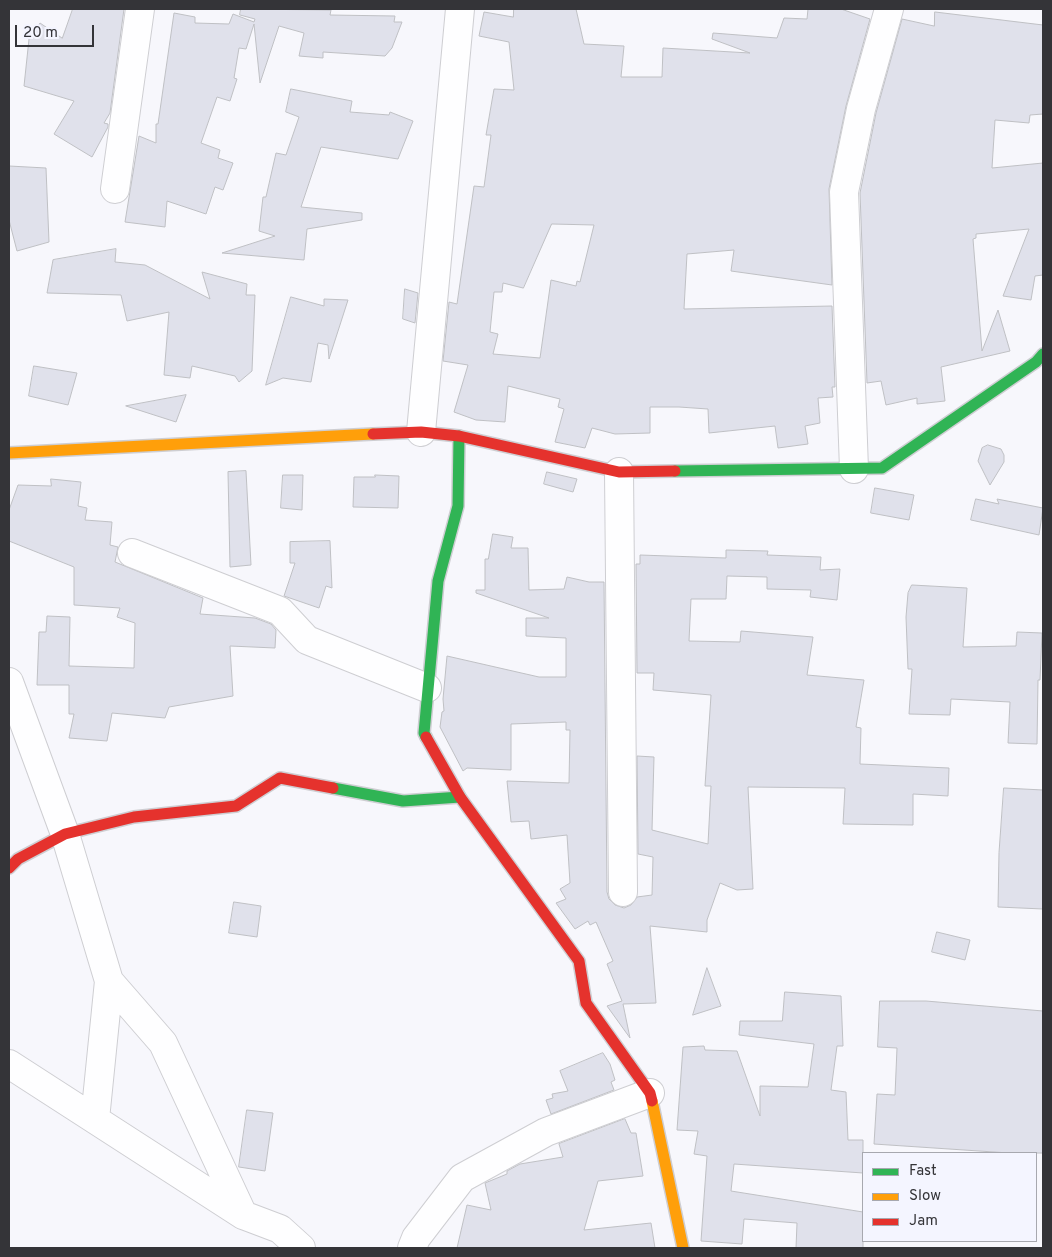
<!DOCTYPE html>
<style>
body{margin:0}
#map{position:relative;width:1052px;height:1257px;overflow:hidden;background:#f7f7fc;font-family:Overpass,sans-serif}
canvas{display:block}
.frame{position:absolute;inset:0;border:10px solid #343438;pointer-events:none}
.legend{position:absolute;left:862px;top:1152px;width:175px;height:90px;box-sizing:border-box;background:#f4f5ff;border:1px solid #a7a8af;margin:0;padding:6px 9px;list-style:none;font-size:15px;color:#343438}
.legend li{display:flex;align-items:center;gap:10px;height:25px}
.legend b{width:25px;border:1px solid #a7a8af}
.scale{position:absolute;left:15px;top:25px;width:79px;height:22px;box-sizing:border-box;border:2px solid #343438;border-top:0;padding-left:6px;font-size:15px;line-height:18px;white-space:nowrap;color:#343438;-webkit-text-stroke:4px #f4f5ff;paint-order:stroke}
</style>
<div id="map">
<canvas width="1052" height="1257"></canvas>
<div class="frame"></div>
<ul class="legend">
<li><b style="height:6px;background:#30b455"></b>Fast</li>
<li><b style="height:6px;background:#ff9f0a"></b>Slow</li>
<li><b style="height:6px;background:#e5322d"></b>Jam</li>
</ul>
<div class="scale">20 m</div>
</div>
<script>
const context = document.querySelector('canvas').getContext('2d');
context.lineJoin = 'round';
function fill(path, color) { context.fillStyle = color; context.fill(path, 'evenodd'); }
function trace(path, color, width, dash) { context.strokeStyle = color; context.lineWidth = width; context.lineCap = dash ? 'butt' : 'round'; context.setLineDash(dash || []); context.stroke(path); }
const building = new Path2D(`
 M 73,9 L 124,9 L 110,113 L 104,123 L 108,124 L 108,127 L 92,157 L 54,134 L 74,101 L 24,86 L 29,39 L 40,23 L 62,38 Z
 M 241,9 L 331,10 L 330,15 L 395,16 L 394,22 L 402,22 L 392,48 L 385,56 L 323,52 L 323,58 L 299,56 L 304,33 L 279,26 L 260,83 L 254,24 L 246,49 L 239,48 L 234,78 L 237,79 L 230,101 L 217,97 L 201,143 L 220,150 L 218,158 L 233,163 L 223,190 L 215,187 L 206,214 L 167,201 L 165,227 L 125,222 L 139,136 L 156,143 L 156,124 L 158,124 L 174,13 L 195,17 L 195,23 L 229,24 L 233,14 L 254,22 L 255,19 L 240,15 Z
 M 514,9 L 576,9 L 584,44 L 624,46 L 621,77 L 662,77 L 663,48 L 750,53 L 712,39 L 713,33 L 777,38 L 784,18 L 807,19 L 808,9 L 841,9 L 870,19 L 846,106 L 829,189 L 832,285 L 731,271 L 734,250 L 687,254 L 684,309 L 832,306 L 835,387 L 832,387 L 833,397 L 818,398 L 820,423 L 805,426 L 808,444 L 778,448 L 775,426 L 709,433 L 708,409 L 679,407 L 650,407 L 650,433 L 615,434 L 592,428 L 585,448 L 555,442 L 564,409 L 558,407 L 560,399 L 508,386 L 505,422 L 476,420 L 454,412 L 468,365 L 443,361 L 449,302 L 457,304 L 474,186 L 484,187 L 491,135 L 486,135 L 494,89 L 514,90 L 509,42 L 479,36 L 484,12 L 513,17 ZM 552,224 L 594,225 L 580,282 L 577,281 L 576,286 L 551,280 L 540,358 L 493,354 L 498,334 L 490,332 L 494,292 L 502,292 L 503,283 L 523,288 Z
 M 935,12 L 1043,25 L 1043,114 L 1030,115 L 1029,123 L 995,120 L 992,168 L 1043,163 L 1043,275 L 1035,276 L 1031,300 L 1003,296 L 1029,229 L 976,234 L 976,238 L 973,239 L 982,351 L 998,310 L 1010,351 L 941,367 L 945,401 L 917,404 L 917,398 L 886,405 L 881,381 L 867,383 L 860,193 L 876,113 L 902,19 L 934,26 Z
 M 291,89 L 352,101 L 350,112 L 389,115 L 390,112 L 413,121 L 398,159 L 321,147 L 301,207 L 362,213 L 362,220 L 307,229 L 304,260 L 222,253 L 275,236 L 259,231 L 263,197 L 266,197 L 276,153 L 286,155 L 299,117 L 286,112 Z
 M 9,166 L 46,168 L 49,242 L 17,251 L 9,220 Z
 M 116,249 L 115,262 L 145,265 L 210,299 L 202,272 L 247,284 L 246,295 L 255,295 L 252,371 L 239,382 L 235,376 L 192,366 L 190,378 L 164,375 L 169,312 L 127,321 L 121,295 L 47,293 L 53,260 Z
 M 405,289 L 418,293 L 415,323 L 403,319 Z
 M 291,297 L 324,306 L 324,299 L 348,300 L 329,359 L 328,345 L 318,343 L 311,382 L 283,378 L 266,385 Z
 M 34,366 L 77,373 L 68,405 L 29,396 Z
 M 186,395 L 176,422 L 126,406 Z
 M 988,445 L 1001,449 L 1004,455 L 1004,462 L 990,485 L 978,461 L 982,448 Z
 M 246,471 L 251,565 L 230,567 L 228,472 Z
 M 547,472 L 577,479 L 573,492 L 544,484 Z
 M 283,475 L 303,475 L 302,510 L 281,508 Z
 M 375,475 L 399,476 L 398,508 L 353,507 L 354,477 L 375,477 Z
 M 51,479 L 81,482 L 78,506 L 87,508 L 85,520 L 112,522 L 110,545 L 118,547 L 115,562 L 203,598 L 200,614 L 255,618 L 271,624 L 276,630 L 275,648 L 230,646 L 233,696 L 169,707 L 165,718 L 112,713 L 107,741 L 69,738 L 74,714 L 69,714 L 69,685 L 37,685 L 39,632 L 46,632 L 47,616 L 70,617 L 69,666 L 134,668 L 135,623 L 117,617 L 120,608 L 74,605 L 74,567 L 9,541 L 9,510 L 18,485 L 51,486 Z
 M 875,488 L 914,495 L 909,520 L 871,513 Z
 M 976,499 L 999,504 L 997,499 L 1043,508 L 1039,535 L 971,520 Z
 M 493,534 L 513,537 L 511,548 L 528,548 L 529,590 L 564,589 L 567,577 L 589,582 L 604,582 L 607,892 L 609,899 L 615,905 L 624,908 L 631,905 L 637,897 L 652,895 L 653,857 L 638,854 L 637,756 L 654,757 L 652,830 L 708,844 L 711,786 L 705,786 L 711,695 L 653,690 L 654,673 L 637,673 L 636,564 L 640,564 L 640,555 L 726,558 L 726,550 L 768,551 L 767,555 L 821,557 L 820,570 L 840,569 L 837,600 L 810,597 L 811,590 L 767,589 L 767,577 L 727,576 L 726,599 L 691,599 L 689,641 L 740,642 L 741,631 L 813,637 L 807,675 L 864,680 L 856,727 L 861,728 L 860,764 L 949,768 L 948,796 L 913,794 L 913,825 L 843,824 L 845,788 L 748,787 L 753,889 L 737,890 L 720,883 L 707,920 L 707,932 L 650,926 L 656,1003 L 623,1004 L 630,1038 L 607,1006 L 622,1001 L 607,964 L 613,961 L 596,922 L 590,925 L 588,921 L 575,929 L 556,903 L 566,899 L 560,889 L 570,883 L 567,835 L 531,839 L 529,821 L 511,822 L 507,781 L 569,783 L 570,730 L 566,730 L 566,722 L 511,724 L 511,770 L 467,768 L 463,771 L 440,727 L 442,712 L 444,711 L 443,699 L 447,656 L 539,677 L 566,677 L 566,638 L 526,636 L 526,618 L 549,618 L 476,593 L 476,590 L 485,590 L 485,559 L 488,559 Z
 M 330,541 L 332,588 L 326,586 L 319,608 L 284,596 L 295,563 L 290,563 L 290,542 Z
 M 912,585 L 967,588 L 963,647 L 1016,646 L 1017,632 L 1042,633 L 1040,680 L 1038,680 L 1037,744 L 1008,743 L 1010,702 L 951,699 L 950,715 L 909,714 L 912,669 L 908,669 L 906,617 L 908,593 Z
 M 1004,788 L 1043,790 L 1043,909 L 998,907 L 999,853 Z
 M 234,902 L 261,906 L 257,937 L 229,933 Z
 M 937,932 L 970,940 L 965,960 L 932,952 Z
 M 707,968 L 721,1006 L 693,1015 Z
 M 785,992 L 841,996 L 843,1046 L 837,1046 L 831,1090 L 846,1092 L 848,1140 L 863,1140 L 863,1173 L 734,1164 L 731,1191 L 863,1212 L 863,1248 L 796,1248 L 797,1223 L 744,1219 L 742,1244 L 701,1241 L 707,1156 L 694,1154 L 698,1131 L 677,1130 L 683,1047 L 704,1046 L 705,1050 L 737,1051 L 760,1116 L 760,1086 L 808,1087 L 814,1044 L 739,1035 L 740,1021 L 782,1021 Z
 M 880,1001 L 926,1001 L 1043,1011 L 1043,1153 L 1009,1153 L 874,1144 L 877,1094 L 895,1095 L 897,1048 L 878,1047 Z
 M 603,1053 L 610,1064 L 615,1080 L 611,1082 L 614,1090 L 551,1114 L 546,1100 L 553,1098 L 552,1094 L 568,1091 L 560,1071 Z
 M 247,1110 L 273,1113 L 265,1171 L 239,1167 Z
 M 625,1119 L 631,1133 L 636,1133 L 643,1176 L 598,1181 L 584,1230 L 651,1223 L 655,1248 L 457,1248 L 467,1205 L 491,1210 L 485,1183 L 507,1174 L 507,1171 L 520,1164 L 563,1157 L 559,1144 Z`);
const street = new Path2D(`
 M 115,189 L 140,9
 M 421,432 L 460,9
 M 854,469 L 844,192 L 861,109 L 889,9
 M 619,472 L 623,892
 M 132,553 L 280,611 L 307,640 L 427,688
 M 9,682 L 65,834 L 109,981 L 95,1119
 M 109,981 L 163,1043 L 243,1215
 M 9,1064 L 243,1215 L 280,1229 L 301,1248
 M 412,1248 L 416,1238 L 462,1178 L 546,1132 L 650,1093`);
const fast = new Path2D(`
 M 675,471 L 882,468 L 1036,362 L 1043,354
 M 426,737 L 424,733 L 438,581 L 458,506 L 459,436
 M 333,788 L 403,801 L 460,797`);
const slow = new Path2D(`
 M 9,453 L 373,434
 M 652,1101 L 683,1248`);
const jam = new Path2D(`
 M 373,434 L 421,432 L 459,436 L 619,472 L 675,471
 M 426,737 L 460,797 L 579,961 L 586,1003 L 650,1093 L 652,1101
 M 9,868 L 18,859 L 65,834 L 134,817 L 236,806 L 280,778 L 333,788`);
fill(building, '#e0e1eb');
trace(building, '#bfc0c4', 1);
trace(street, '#ceced2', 30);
trace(fast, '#ceced2', 14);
trace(slow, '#ceced2', 14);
trace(jam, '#ceced2', 14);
trace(street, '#fefeff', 28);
trace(fast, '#30b455', 11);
trace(slow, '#ff9f0a', 11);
trace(jam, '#e5322d', 11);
</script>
